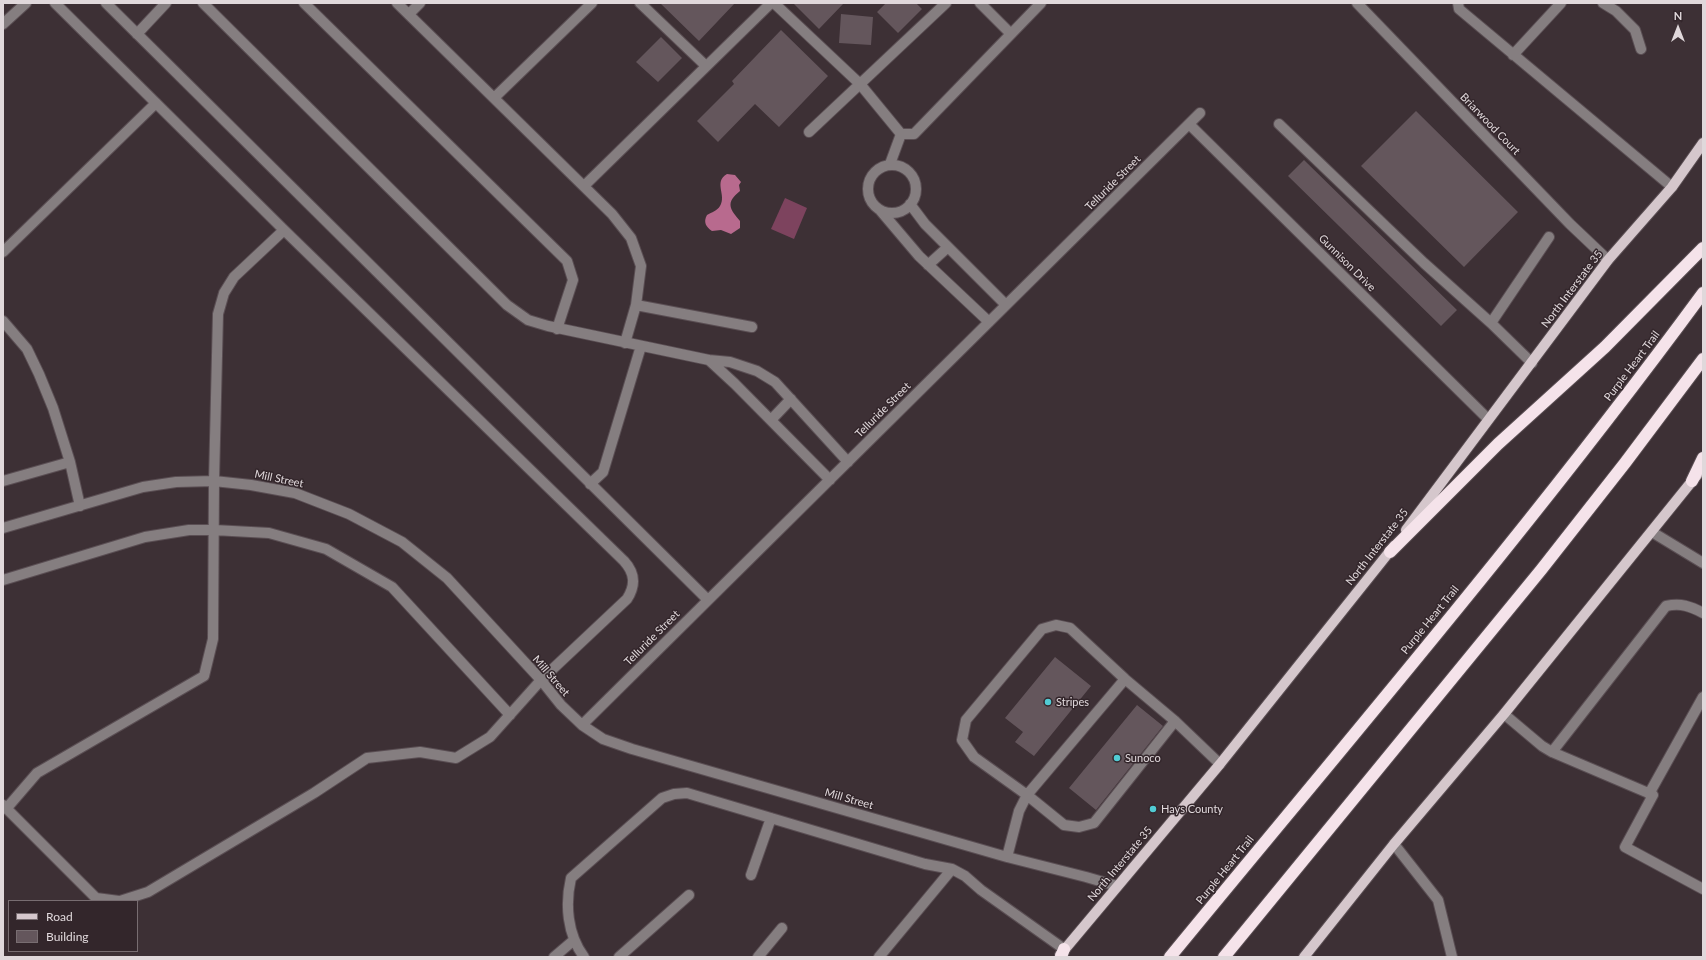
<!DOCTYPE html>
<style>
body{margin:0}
#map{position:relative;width:1706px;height:960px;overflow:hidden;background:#3d3035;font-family:Lato,sans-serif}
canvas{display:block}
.frame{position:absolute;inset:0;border:4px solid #e0d8db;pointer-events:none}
.legend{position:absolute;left:8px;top:900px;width:130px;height:52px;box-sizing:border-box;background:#33262b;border:1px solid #786d71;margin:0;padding:5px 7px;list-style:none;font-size:12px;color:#e0d8db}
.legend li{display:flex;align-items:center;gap:8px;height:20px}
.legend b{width:20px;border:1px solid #786d71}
.north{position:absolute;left:1658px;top:8px;width:40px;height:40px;-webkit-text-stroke:3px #33262b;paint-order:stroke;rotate:0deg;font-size:11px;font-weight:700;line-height:16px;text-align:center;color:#e0d8db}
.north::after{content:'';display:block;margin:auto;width:14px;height:18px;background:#e0d8db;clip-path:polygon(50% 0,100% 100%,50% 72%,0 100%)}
</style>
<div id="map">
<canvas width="1706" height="960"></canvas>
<div class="frame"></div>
<ul class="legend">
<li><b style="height:5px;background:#d5c7cc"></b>Road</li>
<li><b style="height:11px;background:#64565c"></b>Building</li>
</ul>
<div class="north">N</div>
</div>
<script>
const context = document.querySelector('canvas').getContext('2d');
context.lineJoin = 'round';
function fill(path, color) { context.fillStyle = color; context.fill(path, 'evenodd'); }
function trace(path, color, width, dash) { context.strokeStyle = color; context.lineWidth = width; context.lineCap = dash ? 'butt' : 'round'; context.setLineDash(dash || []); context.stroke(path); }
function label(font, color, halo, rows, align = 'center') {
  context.font = font + ' Lato,sans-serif'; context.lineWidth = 3; context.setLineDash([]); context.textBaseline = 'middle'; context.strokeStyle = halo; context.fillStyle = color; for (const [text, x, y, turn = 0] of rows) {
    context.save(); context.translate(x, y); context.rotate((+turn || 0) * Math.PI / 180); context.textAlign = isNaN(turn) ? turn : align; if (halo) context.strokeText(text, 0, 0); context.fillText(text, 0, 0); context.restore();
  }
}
const green = new Path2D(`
 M 785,198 L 807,208 L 794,239 L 771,229 Z`);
const water = new Path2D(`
 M 727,174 L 735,175 L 741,182 L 739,185 L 740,191 C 725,203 730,209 740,221 L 740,228 L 731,234 L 721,230 L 712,231 C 706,227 703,222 707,215 C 712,212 717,211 720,206 C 727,195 713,182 727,174 Z`);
const building = new Path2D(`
 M 660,3 L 735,3 L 699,41 Z
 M 793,3 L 844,3 L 819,29 Z
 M 886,3 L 916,3 L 922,9 L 898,33 L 877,12 Z
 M 841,14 L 873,17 L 871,45 L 839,43 Z
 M 781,30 L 828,76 L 779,127 L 755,104 L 718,142 L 697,121 L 734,84 L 732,81 Z
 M 661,37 L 682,58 L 658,82 L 636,62 Z
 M 1416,111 L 1518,212 L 1464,267 L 1361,166 Z
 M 1304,160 L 1457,310 L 1441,326 L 1288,176 Z
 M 1055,657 L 1091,686 L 1034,756 L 1015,742 L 1023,732 L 1005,718 Z
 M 1137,705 L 1163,726 L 1096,810 L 1069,788 Z`);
const minor = new Path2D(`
 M 55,3 L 284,230 L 624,561 C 635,573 636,585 627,599 L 541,680 L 490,737 L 456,758 L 420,752 L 367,758 L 314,793 L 148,892 L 120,901
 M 106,3 L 708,600
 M 203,3 L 507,305 L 528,320 L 548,326 L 709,360 L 730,362 L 757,371 L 775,382 L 848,462
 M 304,3 L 567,261 L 573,280 L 557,329
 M 397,3 L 612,214 L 631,238 L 641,266 L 636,305 L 625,343
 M 640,3 L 706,66
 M 774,3 L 860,84 L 901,134 L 914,134 L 1041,3
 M 980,3 L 1011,34
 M 1357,3 L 1570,224 L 1608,260
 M 1458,3 L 1459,9 L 1672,187
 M 1603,3 L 1616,11 L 1635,30 L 1641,49
 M 409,14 L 420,3
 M 3,24 L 26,3
 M 137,34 L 166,3
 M 1513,55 L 1561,3
 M 494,98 L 592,3
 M 1189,124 L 1488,419
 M 1279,124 L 1424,263 L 1491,323 L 1532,363
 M 809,132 L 946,3
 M 890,164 L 901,134
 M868 189a24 24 0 1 1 48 0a24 24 0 1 1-48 0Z
 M 584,186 L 771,3
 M 910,204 L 925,224 L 1006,305
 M 880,210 L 919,256 L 989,322
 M 3,252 L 156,103
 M 928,265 L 948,247
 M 636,305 L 752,327
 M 3,321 L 27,349 L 39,374 L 53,408 L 70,462 L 80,506
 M 1491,323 L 1549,237
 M 709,360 L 735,384 L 830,480
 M 771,420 L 791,399
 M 3,481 L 70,462
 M 590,484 L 603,472 L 641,346
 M 3,528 L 143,487 L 176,482 L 214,481 L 251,485 L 295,493 L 349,514 L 402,542 L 447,578 L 541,680 L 561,705 L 582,725 L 603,739 L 632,749 L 1007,857 L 1086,877 L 1117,886
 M 1652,532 L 1703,563
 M 3,580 L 145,537 L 189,530 L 214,530 L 269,533 L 326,549 L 392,587 L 510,715
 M 1504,714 L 1542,746 L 1552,752 L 1666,606 C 1681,603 1690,606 1703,613
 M 1175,721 L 1094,823 L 1079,827 L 1064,825 L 1027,795 L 974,757 L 962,740 L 966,720 L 1042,629 L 1056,625 L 1070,628 L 1125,679 L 1175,721 L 1220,764
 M 582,725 L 1200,113
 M 1552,752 L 1653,795 L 1625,847 L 1703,889
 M 1649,794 L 1703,697
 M 3,805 L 96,898 L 119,901
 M 6,809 L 37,773 L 204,676 L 213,639 L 214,481 L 218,314 L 224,293 L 234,277 L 284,230
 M 1394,844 L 1438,900 L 1452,957
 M 1007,857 L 1019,811 L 1027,795 L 1125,679
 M 751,875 L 771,818
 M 554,957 L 574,940
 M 584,957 C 567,934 565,904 571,878 L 662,798 L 674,794 L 687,793 L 925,864 L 952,869 L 965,876 L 981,890 L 1064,949
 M 619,957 L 689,895
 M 758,957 L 782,928
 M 879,957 L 952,869`);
const major = new Path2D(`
 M 1406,530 L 1608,260 L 1672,187 L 1703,143
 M 1060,955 L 1220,764 L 1394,546
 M 1304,957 L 1394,844 L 1504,714 L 1697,475`);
const highway = new Path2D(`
 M 1692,481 L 1703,458
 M 1390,552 L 1498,444 L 1605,347 L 1703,248
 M 1061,957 L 1064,949
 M 1170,957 C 1350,738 1535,522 1703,293
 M 1224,957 L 1541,570 L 1625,463 L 1703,359`);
const markers = [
 [1048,702,4,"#51ccd4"],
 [1117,758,4,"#51ccd4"],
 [1153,809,4,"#51ccd4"]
];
const streetNames = [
 ["Briarwood Court",1490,124,46],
 ["Telluride Street",1113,183,-45],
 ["Gunnison Drive",1347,263,45],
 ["North Interstate 35",1572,289,-53],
 ["Purple Heart Trail",1632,366,-53],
 ["Telluride Street",883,410,-45],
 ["Mill Street",279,479,12],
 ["North Interstate 35",1377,547,-52],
 ["Purple Heart Trail",1430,620,-51],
 ["Telluride Street",652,638,-45],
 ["Mill Street",551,676,49],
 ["Mill Street",849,799,16],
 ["North Interstate 35",1120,864,-50],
 ["Purple Heart Trail",1225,870,-51]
];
const poiNames = [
 ["Stripes",1056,702],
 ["Sunoco",1125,758],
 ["Hays County",1161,809]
];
fill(green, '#7d435e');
fill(water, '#b86a8e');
fill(building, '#64565c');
trace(minor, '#5a4e53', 12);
trace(major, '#5a4e53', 12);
trace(highway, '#5a4e53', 14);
trace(minor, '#857e80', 10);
trace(major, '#d5c7cc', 10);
trace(highway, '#f5e3ea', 12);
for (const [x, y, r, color] of markers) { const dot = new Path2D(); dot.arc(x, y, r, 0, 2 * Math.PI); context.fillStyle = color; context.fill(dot); trace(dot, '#33262b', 1.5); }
label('11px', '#e0d8db', '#33262b', streetNames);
label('11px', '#e0d8db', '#33262b', poiNames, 'left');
</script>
